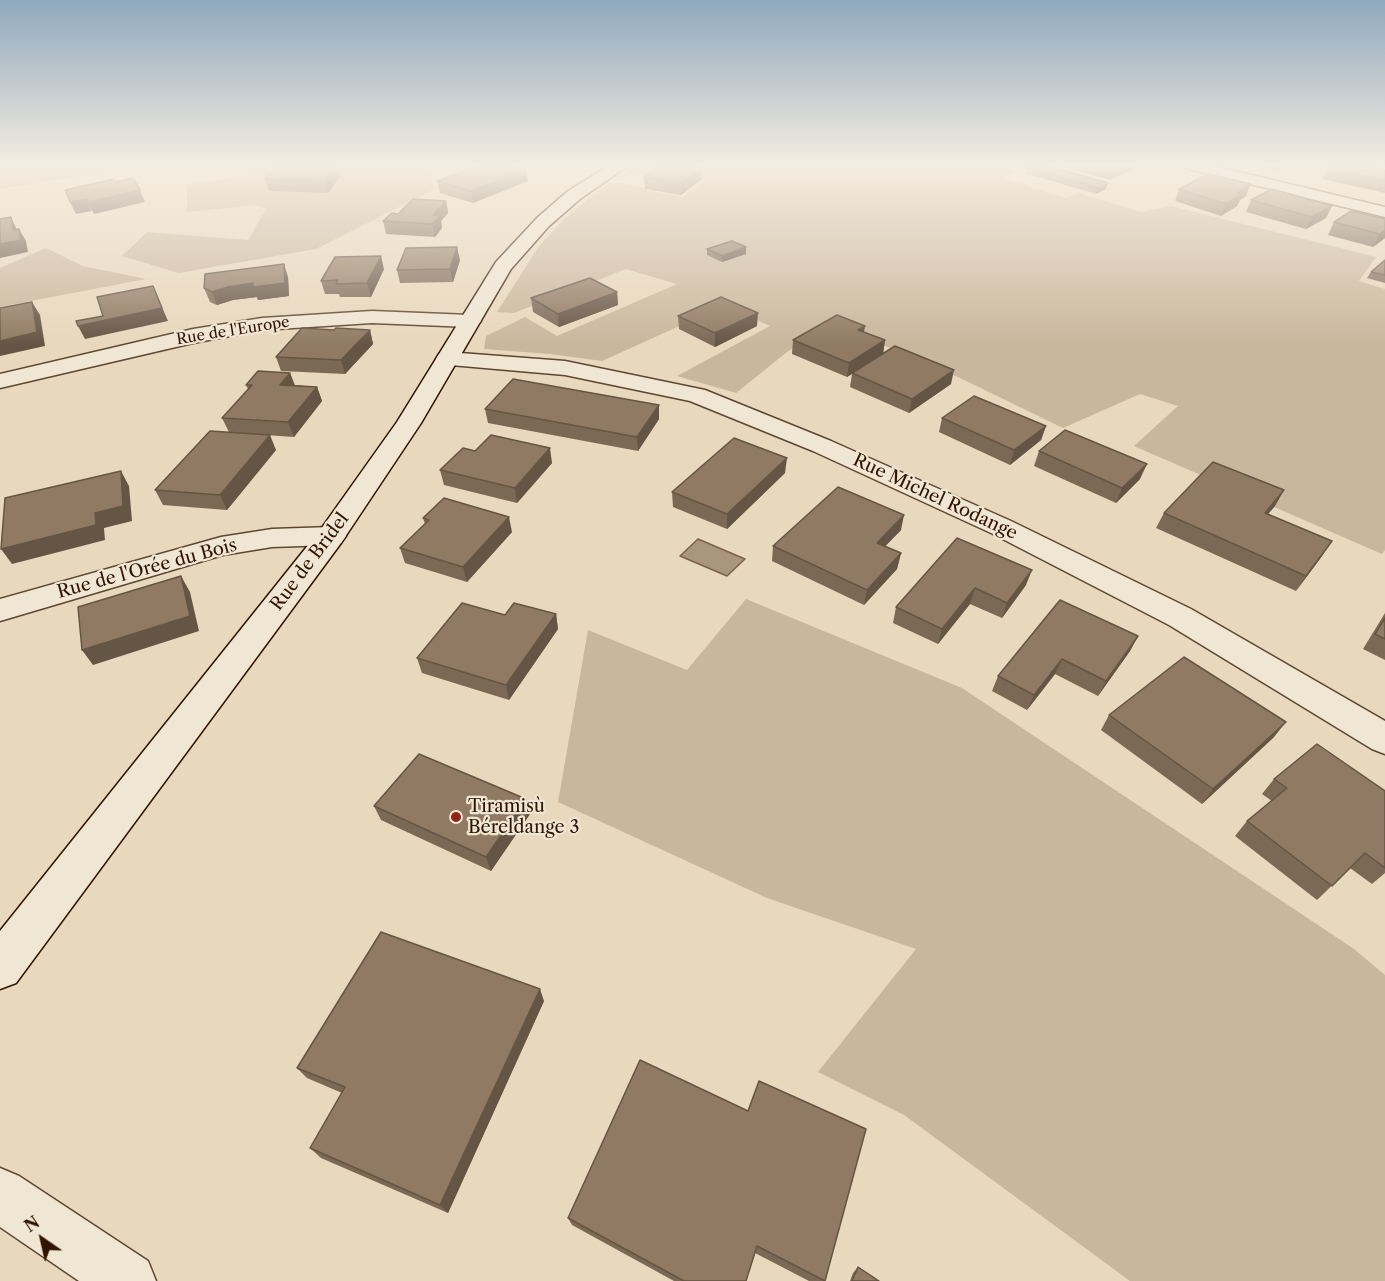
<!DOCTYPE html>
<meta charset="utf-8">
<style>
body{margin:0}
#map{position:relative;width:1385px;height:1281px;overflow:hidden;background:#e8d8bd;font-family:"Libre Caslon Text",serif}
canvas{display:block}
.north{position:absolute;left:12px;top:1209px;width:60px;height:60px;-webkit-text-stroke:4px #f0e6d4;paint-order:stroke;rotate:326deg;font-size:16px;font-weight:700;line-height:24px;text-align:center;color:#311501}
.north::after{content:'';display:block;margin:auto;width:21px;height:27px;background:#311501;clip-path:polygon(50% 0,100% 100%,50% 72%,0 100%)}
</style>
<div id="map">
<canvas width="1385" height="1281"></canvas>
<div class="north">N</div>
</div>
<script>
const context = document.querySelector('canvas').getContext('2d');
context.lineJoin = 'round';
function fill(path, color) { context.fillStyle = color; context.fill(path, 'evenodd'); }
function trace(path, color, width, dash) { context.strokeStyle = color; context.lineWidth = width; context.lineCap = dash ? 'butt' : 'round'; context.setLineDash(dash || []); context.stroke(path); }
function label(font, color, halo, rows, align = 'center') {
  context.font = font + ' "Libre Caslon Text",serif'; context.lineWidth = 4.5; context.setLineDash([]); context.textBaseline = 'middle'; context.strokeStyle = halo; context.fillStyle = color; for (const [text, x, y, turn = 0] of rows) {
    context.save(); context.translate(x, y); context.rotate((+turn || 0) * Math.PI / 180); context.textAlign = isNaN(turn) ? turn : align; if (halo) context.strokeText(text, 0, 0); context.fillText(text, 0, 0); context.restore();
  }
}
const green = new Path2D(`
 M 0,165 L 148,165 L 0,189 Z
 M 247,165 L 436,165 L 428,168 L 435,189 L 316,249 L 179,273 L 122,256 L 147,232 L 248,240 L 266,209 L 256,205 L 187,212 L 187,185 L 249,175 Z
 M 638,165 L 997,165 L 1016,171 L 1002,178 L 1066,198 L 1078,193 L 1141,212 L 1171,206 L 1376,257 L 1359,281 L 1385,289 L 1385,550 L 1382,554 L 1134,446 L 1178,406 L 1140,394 L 1063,428 L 960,378 L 834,324 L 787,352 L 736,393 L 677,376 L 770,326 L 724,306 L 602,361 L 550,354 L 484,349 L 486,336 L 525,317 L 557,336 L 677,284 L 626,269 L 514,313 L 497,312 L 539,246 L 563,220 L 589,198 L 610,183 L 621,183 L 646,188 L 646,190 L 683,197 L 706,179 L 666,171 L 652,179 L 625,172 Z
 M 46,248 L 83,266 L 146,279 L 0,307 L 0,268 Z
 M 746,599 L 962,688 L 1354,949 L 1385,975 L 1385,1281 L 1130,1281 L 904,1115 L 818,1072 L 916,949 L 767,898 L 558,802 L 588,630 L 687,670 Z`);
const water = new Path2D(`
 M 698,539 L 745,559 L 727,576 L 680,556 Z`);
const street = new Path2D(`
 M 1182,165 L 1210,165 L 1385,207 L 1385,217 L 1185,168 Z
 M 372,311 L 470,315 L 477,317 L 481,321 L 477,325 L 470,327 L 372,323 L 262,330 L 193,343 L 0,388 L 0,374 L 193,329 L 262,318 Z
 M 447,352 L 565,361 L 705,390 L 831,441 L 1011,521 L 1191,609 L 1385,721 L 1385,754 L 1372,749 L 1169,625 L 991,533 L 813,451 L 690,401 L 565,375 L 439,364 L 436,359 L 439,354 Z
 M 331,527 L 341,529 L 346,536 L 341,543 L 331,545 L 272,547 L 223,555 L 0,621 L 0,599 L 221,537 L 272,529 Z
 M 0,1168 L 19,1176 L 148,1261 L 156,1281 L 79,1281 L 0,1227 Z`);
const secondary = new Path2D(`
 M 610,165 L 629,165 L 580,199 L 549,226 L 511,269 L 421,423 L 341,543 L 16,983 L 0,989 L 0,931 L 321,529 L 397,422 L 496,262 L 537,218 L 568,191 Z`);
const wall = new Path2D(`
 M 337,165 L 340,176 L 328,193 L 269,191 L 265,179 Z
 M 1055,165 L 1136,165 L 1135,168 L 1110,180 Z
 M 1249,165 L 1284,165 L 1275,171 Z
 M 702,167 L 702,179 L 681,195 L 645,189 L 644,177 Z
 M 1027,167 L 1106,189 L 1096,194 L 1025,173 Z
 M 1328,168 L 1379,169 L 1385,170 L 1385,193 L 1322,179 Z
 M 437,181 L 528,181 L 473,203 L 440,193 Z
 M 1179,189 L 1246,196 L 1240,200 L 1237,206 L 1221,216 L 1175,201 Z
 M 1251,200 L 1326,218 L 1306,229 L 1246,212 Z
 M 446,201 L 448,213 L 441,221 L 442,228 L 435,237 L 386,234 L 383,221 L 398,214 Z
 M 1385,219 L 1385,238 L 1373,247 L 1328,235 L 1334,222 Z
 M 707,249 L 746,254 L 722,262 L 707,255 Z
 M 460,260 L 453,282 L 400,283 L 397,270 Z
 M 1385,260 L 1385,283 L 1367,278 L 1371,272 Z
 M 384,269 L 371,297 L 340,297 L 339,294 L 325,294 L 321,281 Z
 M 288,277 L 289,296 L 258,300 L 257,297 L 233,300 L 217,305 L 210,302 L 204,288 Z
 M 617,292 L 618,305 L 559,327 L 533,312 L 531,298 Z
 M 678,316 L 757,326 L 715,347 L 679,329 Z
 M 370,330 L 373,344 L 345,374 L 281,371 L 276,357 Z
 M 864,332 L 885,340 L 883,354 L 951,384 L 909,413 L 850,387 L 852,374 L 847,377 L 792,354 L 793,340 Z
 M 290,373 L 295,385 L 317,387 L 322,401 L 294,437 L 237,433 L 276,450 L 227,510 L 163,505 L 155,490 L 229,432 L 222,418 L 248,389 L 246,385 Z
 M 485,409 L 659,419 L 638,451 L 488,423 Z
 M 942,418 L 1046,426 L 1041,440 L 1010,465 L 939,432 Z
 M 475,451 L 552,463 L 517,503 L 444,485 L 440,470 Z
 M 1039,451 L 1140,479 L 1116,503 L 1034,466 Z
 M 785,473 L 727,529 L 673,507 L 672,492 Z
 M 1275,506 L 1268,514 L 1322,556 L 1296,591 L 1156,528 L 1164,513 Z
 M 423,518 L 512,532 L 467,582 L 405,563 L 400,548 L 425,524 Z
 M 901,530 L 885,546 L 901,553 L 897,569 L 864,605 L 772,561 L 773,546 Z
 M 957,538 L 1026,585 L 1002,618 L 970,604 L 938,644 L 893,623 L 896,607 Z
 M 1385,613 L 1385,660 L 1363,649 Z
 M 556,614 L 558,629 L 509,700 L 422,673 L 417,658 L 505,615 Z
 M 1138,636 L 1130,651 L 1098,696 L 1055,674 L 1027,710 L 992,691 L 998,676 Z
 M 1109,715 L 1274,737 L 1202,804 L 1101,730 Z
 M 1274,779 L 1385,791 L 1385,873 L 1372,884 L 1350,868 L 1317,900 L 1235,836 L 1247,821 L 1272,801 L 1262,794 Z
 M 374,806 L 530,814 L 491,871 L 381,820 Z
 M 544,1001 L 448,1213 L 321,1158 L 310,1148 L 342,1093 L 307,1078 L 297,1068 Z
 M 640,1060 L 825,1281 L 809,1281 L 755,1253 L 746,1281 L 674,1281 L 572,1225 L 568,1218 Z
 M 858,1267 L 879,1281 L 850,1281 L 853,1273 Z`);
const shadedWall = new Path2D(`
 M 337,165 L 340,176 L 328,193 L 325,181 Z
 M 1114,165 L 1136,165 L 1135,168 L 1110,180 Z
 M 1278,165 L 1284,165 L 1275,171 Z
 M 702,167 L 702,179 L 681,195 L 681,183 Z
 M 526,169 L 528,181 L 473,203 L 471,191 Z
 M 1108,183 L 1106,189 L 1096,194 L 1098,188 Z
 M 1251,184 L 1246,196 L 1240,200 L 1237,206 L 1221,216 L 1226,204 L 1237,193 Z
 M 140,190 L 145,202 L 94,214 L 88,202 Z
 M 87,199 L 92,211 L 76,214 L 70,202 Z
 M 446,201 L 448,213 L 441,221 L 442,228 L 435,237 L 432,224 L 433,215 Z
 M 1332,206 L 1326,218 L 1306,229 L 1312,217 Z
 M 11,217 L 17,230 L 19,229 L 26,241 L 28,252 L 0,258 L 0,244 L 13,230 Z
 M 1385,231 L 1385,238 L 1373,247 L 1380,234 Z
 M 457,247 L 460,260 L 453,282 L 450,269 Z
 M 746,247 L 746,254 L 722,262 L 722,256 Z
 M 381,256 L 384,269 L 371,297 L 367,283 Z
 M 284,264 L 288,277 L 289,296 L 258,300 L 257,297 L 233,300 L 217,305 L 212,292 L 228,287 Z
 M 153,286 L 168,321 L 85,339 L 78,326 L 162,308 Z
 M 617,292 L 618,305 L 559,327 L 558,314 Z
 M 32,302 L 40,315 L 45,346 L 0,356 L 0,341 Z
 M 758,313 L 757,326 L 715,347 L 715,333 Z
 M 865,326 L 863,339 L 858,330 Z
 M 370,330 L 373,344 L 345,374 L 341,360 Z
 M 885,340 L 883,354 L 847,377 L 849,363 Z
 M 954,370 L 951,384 L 909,413 L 912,399 Z
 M 290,373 L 295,387 L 280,385 Z
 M 317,387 L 322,401 L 294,437 L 288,422 Z
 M 659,405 L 659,419 L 638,451 L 637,437 Z
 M 1046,426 L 1041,440 L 1010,465 L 1014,450 Z
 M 270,435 L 276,450 L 227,510 L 220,495 Z
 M 550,448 L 552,463 L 517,503 L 515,488 Z
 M 787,458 L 785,473 L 727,529 L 727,514 Z
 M 1147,464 L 1140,479 L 1116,503 L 1122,488 Z
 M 121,471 L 129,486 L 132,521 L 104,528 L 105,540 L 12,564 L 1,549 Z
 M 1284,490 L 1275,506 L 1256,528 L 1265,513 Z
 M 904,515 L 901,530 L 874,558 L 877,543 Z
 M 509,517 L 512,532 L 467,582 L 463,567 Z
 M 1332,541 L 1322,556 L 1296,591 L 1306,576 Z
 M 901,553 L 897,569 L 864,605 L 867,590 Z
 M 1032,570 L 1026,585 L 1002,618 L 1007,603 Z
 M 181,576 L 190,592 L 199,631 L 93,665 L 82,650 Z
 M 975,588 L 970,604 L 938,644 L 942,629 Z
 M 556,614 L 558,629 L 509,700 L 506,685 Z
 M 1138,636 L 1130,651 L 1098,696 L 1106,681 Z
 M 1062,659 L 1055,674 L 1027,710 L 1034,695 Z
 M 1286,722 L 1274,737 L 1202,804 L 1213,789 Z
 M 526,799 L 530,814 L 491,871 L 486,857 Z
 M 540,989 L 544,1001 L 448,1213 L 440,1205 Z`);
const building = new Path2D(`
 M 337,165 L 325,181 L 265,179 L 277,166 Z
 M 480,165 L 512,165 L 526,169 L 471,191 L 437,181 Z
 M 661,165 L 688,165 L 702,167 L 681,183 L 644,177 Z
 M 1032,165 L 1046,165 L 1108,183 L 1098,188 L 1027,167 Z
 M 1331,165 L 1381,165 L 1378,169 L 1385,170 L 1385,180 L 1328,168 Z
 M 1208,174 L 1251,184 L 1237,193 L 1242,194 L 1226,204 L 1179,189 Z
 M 133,178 L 140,190 L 88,202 L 87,199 L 70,202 L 65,190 L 114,179 L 115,182 Z
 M 1272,189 L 1332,206 L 1312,217 L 1251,200 Z
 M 413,199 L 446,201 L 433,215 L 440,216 L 432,224 L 383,221 L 392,213 L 398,214 Z
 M 1351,211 L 1385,219 L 1385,231 L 1380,234 L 1334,222 Z
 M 11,217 L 13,230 L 19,229 L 21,240 L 0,244 L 0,219 Z
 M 732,241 L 746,247 L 722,256 L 707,249 Z
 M 457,247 L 450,269 L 397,270 L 406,248 Z
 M 381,256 L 367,283 L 336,284 L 338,280 L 321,281 L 335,257 Z
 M 1385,260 L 1385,275 L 1371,272 Z
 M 284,264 L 285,283 L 253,287 L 253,283 L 228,287 L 212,292 L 204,288 L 205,274 Z
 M 590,278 L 617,292 L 558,314 L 531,298 Z
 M 153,286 L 162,308 L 78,326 L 76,321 L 103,316 L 97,297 Z
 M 721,297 L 758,313 L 715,333 L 678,316 Z
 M 32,302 L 37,332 L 0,341 L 0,308 Z
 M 837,315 L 865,326 L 858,330 L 885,340 L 849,363 L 793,340 Z
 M 302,328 L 334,330 L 336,328 L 370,330 L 341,360 L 276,357 Z
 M 895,346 L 954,370 L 912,399 L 852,373 Z
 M 258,371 L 290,373 L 280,385 L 317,387 L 288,422 L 222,418 L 252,385 L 246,385 Z
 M 513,379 L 659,405 L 637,437 L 485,409 Z
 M 974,396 L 1046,426 L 1014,450 L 942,418 Z
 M 1065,430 L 1147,464 L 1122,488 L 1039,451 Z
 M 210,431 L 270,435 L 220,495 L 155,490 Z
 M 491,435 L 550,448 L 515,488 L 440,470 L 463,448 L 475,451 Z
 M 734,438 L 787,458 L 727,514 L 672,492 Z
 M 1213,462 L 1284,490 L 1265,513 L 1332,541 L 1306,576 L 1164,513 Z
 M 121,471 L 123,506 L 95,513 L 96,525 L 1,549 L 5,498 Z
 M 838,487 L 904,515 L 877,543 L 901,553 L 867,590 L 773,546 Z
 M 444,498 L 509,517 L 463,567 L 400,548 L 429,520 L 423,518 Z
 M 957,538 L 1032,570 L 1007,603 L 975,588 L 942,629 L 896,607 Z
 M 181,576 L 190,616 L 82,650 L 78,607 Z
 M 1060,600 L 1138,636 L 1106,681 L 1062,659 L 1034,695 L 998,676 Z
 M 462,603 L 505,615 L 514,603 L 556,614 L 506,685 L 417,658 Z
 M 1385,618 L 1385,639 L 1375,634 Z
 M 1184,657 L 1286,722 L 1213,789 L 1109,715 Z
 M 1317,744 L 1385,791 L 1385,868 L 1365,853 L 1332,886 L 1247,821 L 1287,788 L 1274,779 Z
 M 419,754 L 526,799 L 486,857 L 374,806 Z
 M 381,932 L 540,989 L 440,1205 L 310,1148 L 345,1087 L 297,1068 Z
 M 640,1060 L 748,1111 L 759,1081 L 866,1129 L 825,1281 L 757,1246 L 746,1281 L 684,1281 L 568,1218 Z
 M 858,1267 L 879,1281 L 852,1281 Z`);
const markers = [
 [456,817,6,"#8f2418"]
];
const farStreetnames = [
 ["Rue de l'Europe",233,331,-9]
];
const streetNames = [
 ["Rue Michel Rodange",935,497,25],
 ["Rue de Bridel",310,562,-53],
 ["Rue de l'Orée du Bois",147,569,-15]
];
const poiNames = [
 ["Tiramisù",468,807],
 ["Béreldange 3",468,828]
];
fill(green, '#c9b79d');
fill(water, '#aa967d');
trace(water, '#7a624b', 1.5);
trace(street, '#5f4630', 3);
trace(secondary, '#311501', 3);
fill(street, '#f0e6d4');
fill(secondary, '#f0e6d4');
fill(wall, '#7c6955');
fill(shadedWall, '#655545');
fill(building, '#907a63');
trace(building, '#655545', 1.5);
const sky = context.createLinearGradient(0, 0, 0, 345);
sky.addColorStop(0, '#8fa8bd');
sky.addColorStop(0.48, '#f5ede1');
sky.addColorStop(1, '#f5ede100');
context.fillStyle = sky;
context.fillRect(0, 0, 1385, 345);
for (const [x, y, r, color] of markers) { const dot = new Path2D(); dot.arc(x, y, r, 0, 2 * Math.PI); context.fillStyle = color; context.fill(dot); trace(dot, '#f0e6d4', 2); }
label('15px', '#311501', '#f0e6d4', farStreetnames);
label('18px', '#311501', '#f0e6d4', streetNames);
label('18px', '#311501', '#f0e6d4', poiNames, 'left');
</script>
